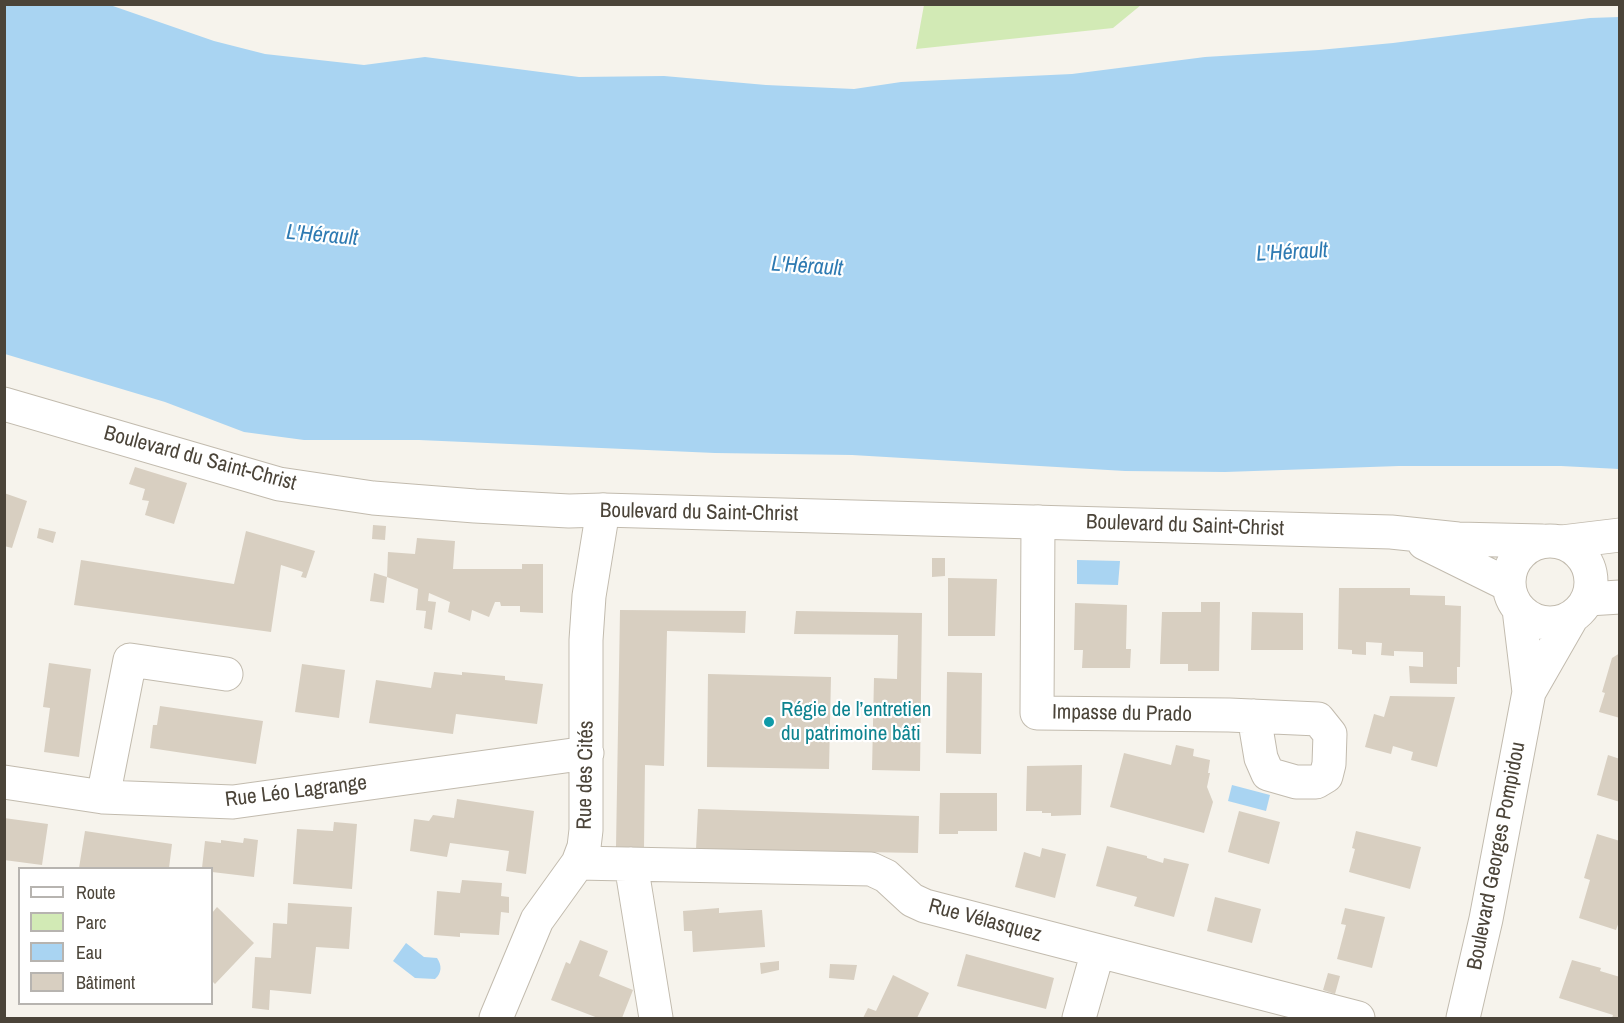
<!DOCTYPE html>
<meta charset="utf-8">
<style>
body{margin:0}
#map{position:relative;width:1624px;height:1023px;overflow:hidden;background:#f6f3ec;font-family:"Archivo Narrow",sans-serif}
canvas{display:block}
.frame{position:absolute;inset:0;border:6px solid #4b4439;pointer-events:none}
.legend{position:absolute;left:18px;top:867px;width:195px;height:138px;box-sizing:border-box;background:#fff;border:2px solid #b7b4b0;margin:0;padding:8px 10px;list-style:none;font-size:18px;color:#4b4439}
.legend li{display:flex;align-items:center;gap:12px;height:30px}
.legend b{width:30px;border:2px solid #b7b4b0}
</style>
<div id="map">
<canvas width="1624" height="1023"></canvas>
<div class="frame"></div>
<ul class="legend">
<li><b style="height:8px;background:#fff"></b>Route</li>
<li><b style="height:16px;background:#d2eab5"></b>Parc</li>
<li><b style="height:16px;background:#a9d4f2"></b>Eau</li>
<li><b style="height:16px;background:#d8cfc1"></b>Bâtiment</li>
</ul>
</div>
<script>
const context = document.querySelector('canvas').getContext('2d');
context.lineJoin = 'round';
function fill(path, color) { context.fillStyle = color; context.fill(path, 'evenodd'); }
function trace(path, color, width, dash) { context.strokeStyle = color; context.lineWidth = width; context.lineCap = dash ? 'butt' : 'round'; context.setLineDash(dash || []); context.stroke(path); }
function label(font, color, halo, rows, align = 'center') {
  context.font = font + ' "Archivo Narrow",sans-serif'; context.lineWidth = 4.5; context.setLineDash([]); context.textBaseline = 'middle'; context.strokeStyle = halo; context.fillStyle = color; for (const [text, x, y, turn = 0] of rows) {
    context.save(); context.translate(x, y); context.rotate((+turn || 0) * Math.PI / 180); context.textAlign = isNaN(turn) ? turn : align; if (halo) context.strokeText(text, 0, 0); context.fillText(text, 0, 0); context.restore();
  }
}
const green = new Path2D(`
 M 924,5 L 924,4 L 1141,5 L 1113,28 L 916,49 Z`);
const water = new Path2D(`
 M 4,5 L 110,5 L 214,41 L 265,54 L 364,65 L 425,57 L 579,77 L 664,76 L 766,85 L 854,89 L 901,82 L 1072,74 L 1205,57 L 1319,50 L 1393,43 L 1590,18 L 1619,17 L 1619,469 L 1561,466 L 1399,466 L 1225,472 L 1125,471 L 852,455 L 715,453 L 419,440 L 304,440 L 244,432 L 165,402 L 5,354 Z
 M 1077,560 L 1120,561 L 1118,585 L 1077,584 Z
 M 1232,785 L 1270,795 L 1266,811 L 1228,801 Z
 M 406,943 L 424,957 L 437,958 C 442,965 442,973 435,979 L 415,978 L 393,961 Z`);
const building = new Path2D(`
 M 135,467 L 187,483 L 174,524 L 145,515 L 149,501 L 142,500 L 145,489 L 129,484 Z
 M 4,493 L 27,501 L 12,548 L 4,546 Z
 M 373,525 L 386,526 L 385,540 L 372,539 Z
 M 39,528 L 56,532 L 53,543 L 37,538 Z
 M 246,531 L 315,551 L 306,578 L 301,577 L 303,572 L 281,565 L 271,632 L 74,605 L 81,560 L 234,584 Z
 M 417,538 L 455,541 L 453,569 L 522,569 L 522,564 L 543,564 L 543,613 L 520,612 L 520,606 L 501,606 L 500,602 L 495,602 L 489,617 L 472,610 L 470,621 L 448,612 L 450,602 L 429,593 L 428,601 L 436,602 L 432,630 L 424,628 L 426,611 L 416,610 L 418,589 L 387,577 L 384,603 L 370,601 L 374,573 L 387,577 L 388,552 L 415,554 Z
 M 932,558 L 945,558 L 945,576 L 932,577 Z
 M 948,578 L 997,579 L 995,636 L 948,636 Z
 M 1339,588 L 1410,588 L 1410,595 L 1445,596 L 1445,605 L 1461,606 L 1460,667 L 1457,667 L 1457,684 L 1410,683 L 1409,666 L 1423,667 L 1423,652 L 1394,651 L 1394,656 L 1381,655 L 1382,643 L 1366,642 L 1366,655 L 1352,654 L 1352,650 L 1338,649 Z
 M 1201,602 L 1220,602 L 1219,671 L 1188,671 L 1188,664 L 1160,664 L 1162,612 L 1201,612 Z
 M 1075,603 L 1127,605 L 1126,649 L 1131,649 L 1130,668 L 1082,668 L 1083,650 L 1074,650 Z
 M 620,610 L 746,611 L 745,633 L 667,631 L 664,766 L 645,765 L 644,848 L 616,847 Z
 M 796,611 L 922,613 L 920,771 L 872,770 L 874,678 L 897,679 L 898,635 L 794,634 Z
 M 1252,612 L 1303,613 L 1303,650 L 1251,650 Z
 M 1620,653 L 1620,718 L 1599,712 L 1605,693 L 1602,692 L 1612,658 Z
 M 49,663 L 91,669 L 79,757 L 44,752 L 50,708 L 43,707 Z
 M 302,664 L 345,670 L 339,718 L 295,712 Z
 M 434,672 L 462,675 L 462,672 L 505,676 L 505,680 L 543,684 L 537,724 L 456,714 L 453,734 L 369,723 L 376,680 L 431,688 Z
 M 947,672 L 982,673 L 981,754 L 946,753 Z
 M 708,674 L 831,677 L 829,769 L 707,767 Z
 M 1390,696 L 1455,697 L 1437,767 L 1411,760 L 1413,752 L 1393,746 L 1391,754 L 1365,747 L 1374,714 L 1384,717 Z
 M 160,706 L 263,721 L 256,764 L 150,748 L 153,725 L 157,725 Z
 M 1176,745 L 1194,749 L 1193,756 L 1210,760 L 1208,773 L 1210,773 L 1207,787 L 1213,802 L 1204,833 L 1110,807 L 1124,753 L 1171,765 Z
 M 1608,755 L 1620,759 L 1620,802 L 1597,795 Z
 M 1082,765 L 1081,815 L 1051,816 L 1051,813 L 1042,813 L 1042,811 L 1026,811 L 1027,766 Z
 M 940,793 L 997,793 L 997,831 L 958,831 L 958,834 L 939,834 Z
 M 457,799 L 534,811 L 526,874 L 506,871 L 509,851 L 450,843 L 447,857 L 410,851 L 414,819 L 429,821 L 433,815 L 454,818 Z
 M 698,809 L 919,816 L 918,853 L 696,849 Z
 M 1239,811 L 1280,822 L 1269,864 L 1228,852 Z
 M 4,818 L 48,824 L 42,865 L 4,860 Z
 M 334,822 L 357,824 L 352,889 L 293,884 L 297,829 L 333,831 Z
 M 85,831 L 172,844 L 169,868 L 79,868 Z
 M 1356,831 L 1421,847 L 1410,889 L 1349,872 L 1355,849 L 1352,848 Z
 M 1597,834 L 1620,841 L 1620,919 L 1616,930 L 1579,918 L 1590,880 L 1584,878 Z
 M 244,838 L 258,840 L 254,877 L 212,872 L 212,868 L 202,868 L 205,841 L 221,843 L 221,840 L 243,843 Z
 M 1107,846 L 1147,856 L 1147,858 L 1163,863 L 1164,858 L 1189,864 L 1174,917 L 1134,906 L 1137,897 L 1096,886 Z
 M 1042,848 L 1066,854 L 1055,898 L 1015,887 L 1024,852 L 1040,857 Z
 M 462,880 L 502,883 L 501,896 L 509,897 L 509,913 L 501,912 L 499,935 L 460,933 L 460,937 L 434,935 L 437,891 L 460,893 Z
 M 1215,897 L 1261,909 L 1252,943 L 1207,931 Z
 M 288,903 L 352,907 L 349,949 L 316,947 L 311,994 L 270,990 L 269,1010 L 252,1008 L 255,957 L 271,958 L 273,923 L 287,924 Z
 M 217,907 L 254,943 L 215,984 L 212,981 L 212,913 Z
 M 719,908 L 719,913 L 762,910 L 765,947 L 693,952 L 692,931 L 684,931 L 683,911 Z
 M 1345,908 L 1385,917 L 1372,968 L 1337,959 L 1346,925 L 1341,924 Z
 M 580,940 L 608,951 L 599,976 L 633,990 L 622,1018 L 598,1018 L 551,1000 L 566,962 L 570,964 Z
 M 966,954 L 1054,978 L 1046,1009 L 957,986 Z
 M 1572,960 L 1601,968 L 1600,971 L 1620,977 L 1620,1018 L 1612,1018 L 1613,1015 L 1559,998 Z
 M 779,961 L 779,970 L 761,974 L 760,963 Z
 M 830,964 L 857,965 L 854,980 L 829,978 Z
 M 1328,973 L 1340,976 L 1335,994 L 1323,990 Z
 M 893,975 L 929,993 L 917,1018 L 890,1017 L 889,1018 L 863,1018 L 868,1008 L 876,1011 Z`);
const minor = new Path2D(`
 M 1038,522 L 1037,713 L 1229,715 L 1318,719 L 1330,734 L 1329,764 L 1326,776 L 1316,782 L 1296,782 L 1268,774 L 1261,758 L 1254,716
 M 1562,542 L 1620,535
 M 1588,599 L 1620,597
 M 4,782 L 103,797 L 233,802 L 587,753
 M 103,797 L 130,660 L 226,674
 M 578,863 L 871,869 L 886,876 L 912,900 L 925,906 L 1358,1018
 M 631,864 L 656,1018
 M 496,1018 L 537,920 L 578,863 L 584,847 L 586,830 L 586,640 L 589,596 L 603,510
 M 1079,1018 L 1098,951`);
const tertiary = new Path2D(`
 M 4,404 L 279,484 L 373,498 L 475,506 L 569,511 L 603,510 L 1391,532 L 1458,539 L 1542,541
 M1509 582a41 41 0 1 1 82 0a41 41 0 1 1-82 0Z
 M 1424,543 L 1509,585
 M 1529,692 L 1572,617
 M 1463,1018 L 1486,919 L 1529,692 L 1519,609`);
const markers = [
 [769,722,6,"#0f9aa8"]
];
const streetNames = [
 ["Boulevard du Saint-Christ",200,459,15],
 ["Boulevard du Saint-Christ",699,513,1],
 ["Boulevard du Saint-Christ",1185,526,2],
 ["Impasse du Prado",1122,714,1],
 ["Rue des Cités",586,775,-89],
 ["Rue Léo Lagrange",296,792,-7],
 ["Boulevard Georges Pompidou",1497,856,-79],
 ["Rue Vélasquez",985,921,15]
];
const cultureNames = [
 ["Régie de l’entretien",781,710],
 ["du patrimoine bâti",781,734]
];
const waterNames = [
 ["L'Hérault",322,236,5],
 ["L'Hérault",1292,253,-3],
 ["L'Hérault",807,267,4]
];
fill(green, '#d2eab5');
fill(water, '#a9d4f2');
fill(building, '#d8cfc1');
trace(minor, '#c2bbae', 35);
trace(tertiary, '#c2bbae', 35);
trace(minor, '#fff', 33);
trace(tertiary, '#fff', 33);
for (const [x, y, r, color] of markers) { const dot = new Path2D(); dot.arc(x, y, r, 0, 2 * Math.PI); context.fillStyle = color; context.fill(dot); trace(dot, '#fff', 2); }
label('21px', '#4b4439', '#fff', streetNames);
label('21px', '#0d838f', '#fff', cultureNames, 'left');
label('italic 22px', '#2e7ab2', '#fff', waterNames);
</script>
